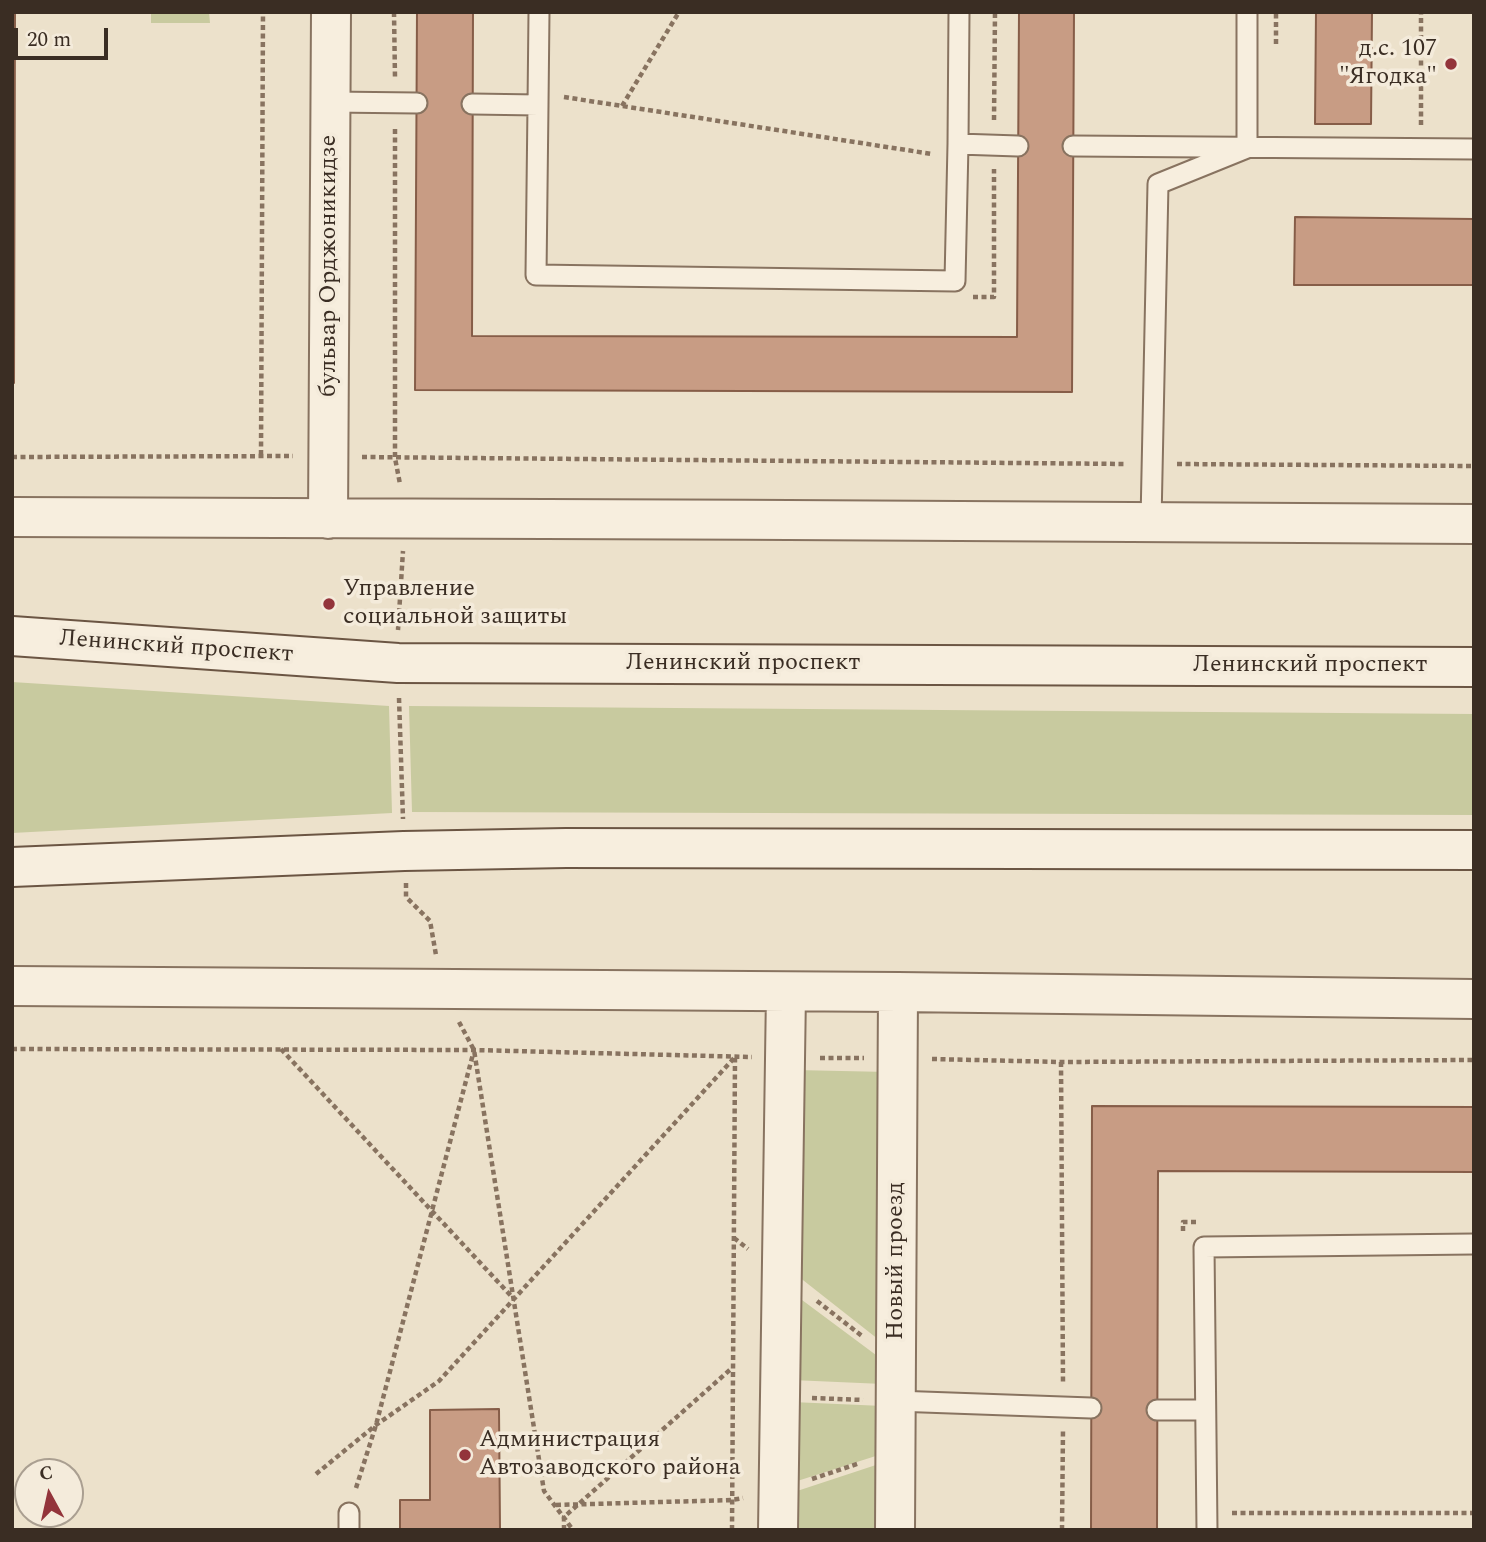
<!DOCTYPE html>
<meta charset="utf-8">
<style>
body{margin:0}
#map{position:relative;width:1486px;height:1542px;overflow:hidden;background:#ece1cb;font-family:Spectral,serif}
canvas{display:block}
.frame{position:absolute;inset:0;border:14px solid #3a2d23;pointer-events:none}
.north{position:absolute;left:14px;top:1458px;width:70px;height:70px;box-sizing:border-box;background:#f4ebdb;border:2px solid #aa9f91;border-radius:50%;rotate:352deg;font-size:19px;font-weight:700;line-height:28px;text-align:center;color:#3a2d23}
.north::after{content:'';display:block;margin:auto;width:24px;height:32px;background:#93343b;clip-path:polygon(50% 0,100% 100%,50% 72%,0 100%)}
.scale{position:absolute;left:14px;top:28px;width:94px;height:32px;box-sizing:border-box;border:4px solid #3a2d23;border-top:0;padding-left:9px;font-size:21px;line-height:24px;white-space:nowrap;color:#3a2d23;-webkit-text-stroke:5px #f4ebdb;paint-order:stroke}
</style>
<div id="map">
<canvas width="1486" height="1542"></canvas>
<div class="frame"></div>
<div class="north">С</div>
<div class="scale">20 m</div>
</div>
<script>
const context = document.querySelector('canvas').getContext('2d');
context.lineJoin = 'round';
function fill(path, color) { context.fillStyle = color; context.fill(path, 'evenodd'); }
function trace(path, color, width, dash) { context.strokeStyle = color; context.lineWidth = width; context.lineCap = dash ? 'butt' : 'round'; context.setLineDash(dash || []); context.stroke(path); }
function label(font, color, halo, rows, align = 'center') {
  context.font = font + ' Spectral,serif'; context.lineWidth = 7; context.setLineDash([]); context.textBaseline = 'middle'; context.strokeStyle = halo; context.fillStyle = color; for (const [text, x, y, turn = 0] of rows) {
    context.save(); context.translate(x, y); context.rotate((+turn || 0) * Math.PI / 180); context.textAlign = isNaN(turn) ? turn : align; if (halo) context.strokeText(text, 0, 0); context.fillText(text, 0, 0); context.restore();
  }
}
const green = new Path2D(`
 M 151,12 L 209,12 L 210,23 L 151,23 Z
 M 12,682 L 389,706 L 392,813 L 12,833 Z
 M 409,706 L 1474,714 L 1474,815 L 412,812 Z
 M 795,1070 L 888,1072 L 888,1347 L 794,1273 Z
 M 794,1294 L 884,1361 L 883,1384 L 792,1380 Z
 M 792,1402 L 883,1406 L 882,1454 L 791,1483 Z
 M 882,1463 L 882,1530 L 790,1530 L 791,1493 Z`);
const building = new Path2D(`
 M 12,12 L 15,12 L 14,383 L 12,383 Z
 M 417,12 L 473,12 L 472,336 L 1017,337 L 1019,12 L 1074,12 L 1072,392 L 415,390 Z
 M 1316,12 L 1372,12 L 1371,124 L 1315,124 Z
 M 1295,217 L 1474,219 L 1474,285 L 1294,285 Z
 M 1092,1106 L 1474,1107 L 1474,1172 L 1158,1171 L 1157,1530 L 1091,1530 Z
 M 499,1409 L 500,1530 L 400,1530 L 400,1500 L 430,1500 L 430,1410 Z`);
const path = new Path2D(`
 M 394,12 L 395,78
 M 1276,44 L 1276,12
 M 564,97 L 932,154
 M 622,106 L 679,12
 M 994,120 L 995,12
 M 1421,125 L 1421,12
 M 395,129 L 395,458 L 400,484
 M 973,297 L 994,297 L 994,169
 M 261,455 L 263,12
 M 12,457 L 293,456
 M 362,457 L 1126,464
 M 1177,464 L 1474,466
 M 398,630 L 403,551
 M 399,698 L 403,819
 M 406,883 L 406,897 L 430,921 L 436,955
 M 459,1022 L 474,1050 L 544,1491 L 573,1530
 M 12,1049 L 474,1050 L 752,1057
 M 281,1049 L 513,1298
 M 820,1058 L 864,1058
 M 932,1059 L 1061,1062 L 1474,1060
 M 1061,1062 L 1063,1383
 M 1183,1231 L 1183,1222 L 1196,1222
 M 734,1238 L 748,1249
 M 817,1301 L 862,1336
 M 812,1398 L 863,1400
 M 316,1474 L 376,1425 L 439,1381 L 735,1057
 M 812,1479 L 860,1463
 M 356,1488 L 376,1425 L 473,1054
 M 556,1505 L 732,1500 L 743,1498
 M 1232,1513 L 1474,1513
 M 564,1530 L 564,1517 L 732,1368
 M 732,1530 L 735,1058
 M 1062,1530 L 1063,1430`);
const service = new Path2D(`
 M 331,102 L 417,103
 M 472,104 L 538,105 L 536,275 L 955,281 L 958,144 L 1018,146
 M 538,105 L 539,12
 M 958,144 L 959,12
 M 1073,146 L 1474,149
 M 1151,521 L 1158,184 L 1247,148 L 1247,12
 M 895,1401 L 1091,1408
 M 1157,1410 L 1205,1410
 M 349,1513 L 349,1530
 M 1207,1530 L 1204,1247 L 1474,1244`);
const minor = new Path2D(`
 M 12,517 C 499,520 987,519 1474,524
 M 328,519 L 331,12
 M 12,986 L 898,992 L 1474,999
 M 778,1530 L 786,992
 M 895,1530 L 898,992`);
const secondary = new Path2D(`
 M 12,636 L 398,663 L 1474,667
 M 12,867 L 404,851 L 566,848 L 1474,850`);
const markers = [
 [1451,64,7,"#93343b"],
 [329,604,7,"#93343b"],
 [465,1455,7,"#93343b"]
];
const poiNames = [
 ["д.с. 107",1437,50,"right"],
 ["\"Ягодка\"",1437,78,"right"],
 ["Управление",343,590],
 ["социальной защиты",343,618],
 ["Администрация",479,1441],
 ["Автозаводского района",479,1469]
];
const streetNames = [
 ["бульвар Орджоникидзе",330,266,-90],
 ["Ленинский проспект",176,648,4],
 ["Ленинский проспект",743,664],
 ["Ленинский проспект",1310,666],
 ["Новый проезд",897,1261,-90]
];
fill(green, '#c8ca9f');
fill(building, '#c89c84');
trace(building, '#865d48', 2);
trace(service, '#887360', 23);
trace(minor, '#887360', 42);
trace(secondary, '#6b5543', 42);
trace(path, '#887360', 4.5, [5, 3.5]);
trace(service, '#f7eede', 19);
trace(minor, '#f7eede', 38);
trace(secondary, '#f7eede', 38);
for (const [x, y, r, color] of markers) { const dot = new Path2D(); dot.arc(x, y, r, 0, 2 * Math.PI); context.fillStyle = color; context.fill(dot); trace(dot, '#f4ebdb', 2.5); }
label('24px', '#3a2d23', '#f4ebdb', poiNames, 'left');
label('24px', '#3a2d23', '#f4ebdb', streetNames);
</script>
